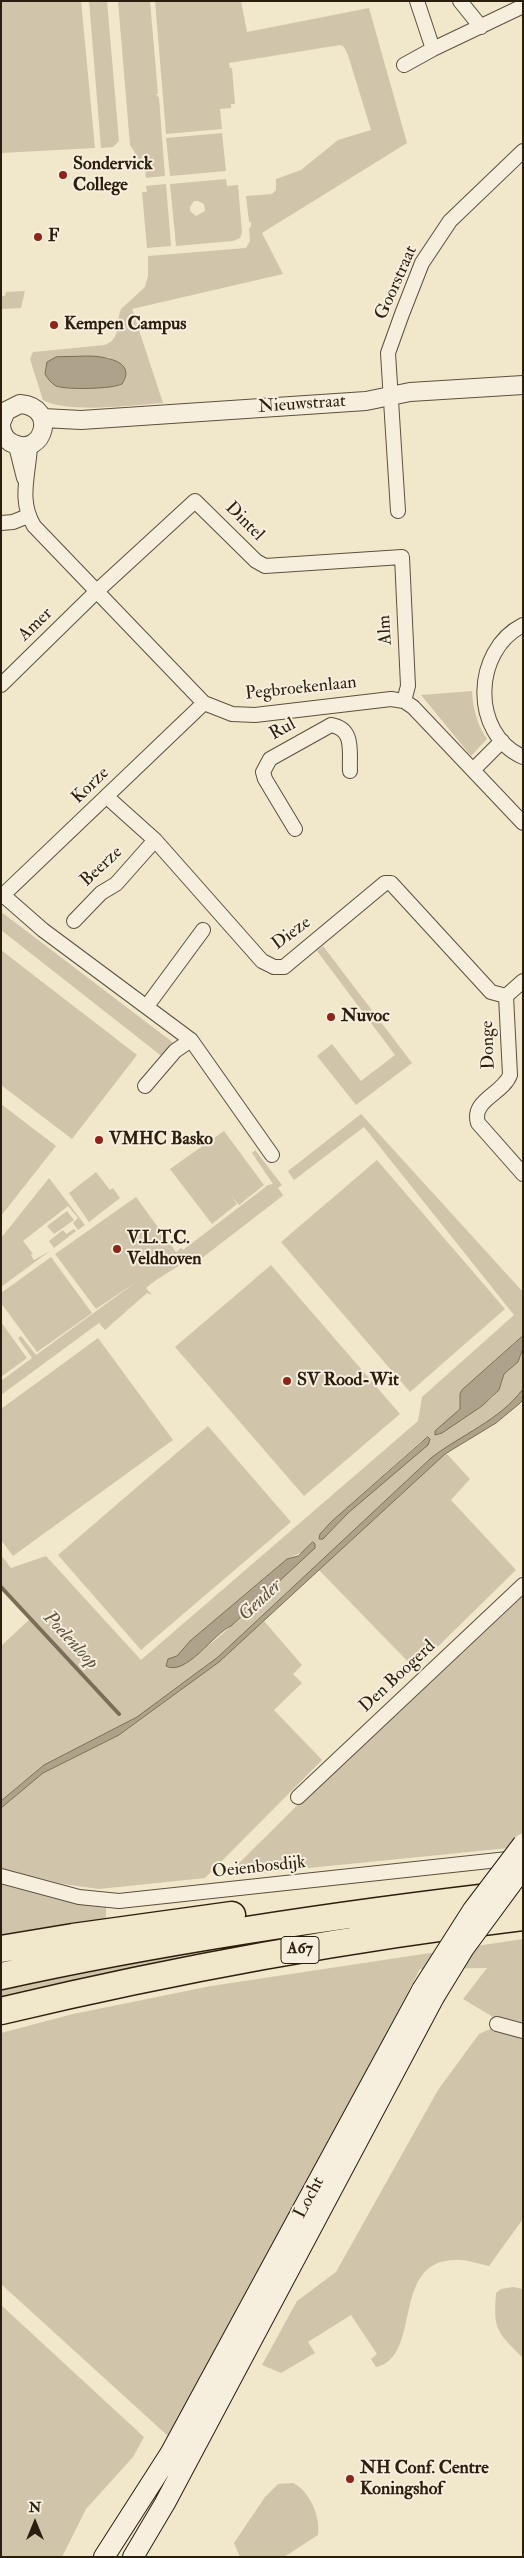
<!DOCTYPE html>
<style>
body{margin:0}
#map{position:relative;width:524px;height:2558px;overflow:hidden;background:#f1e7cb;font-family:"IM FELL Double Pica",serif}
canvas{display:block}
.frame{position:absolute;inset:0;border:2px solid #2c1e0c;pointer-events:none}
.north{position:absolute;left:10px;top:2498px;width:50px;height:50px;-webkit-text-stroke:4px #f6efdd;paint-order:stroke;rotate:0deg;font-size:14px;font-weight:700;line-height:20px;text-align:center;color:#2c1e0c}
.north::after{content:'';display:block;margin:auto;width:18px;height:22px;background:#2c1e0c;clip-path:polygon(50% 0,100% 100%,50% 72%,0 100%)}
</style>
<div id="map">
<canvas width="524" height="2558"></canvas>
<div class="frame"></div>
<div class="north">N</div>
</div>
<script>
const context = document.querySelector('canvas').getContext('2d');
context.lineJoin = 'round';
function fill(path, color) { context.fillStyle = color; context.fill(path, 'evenodd'); }
function trace(path, color, width, dash) { context.strokeStyle = color; context.lineWidth = width; context.lineCap = dash ? 'butt' : 'round'; context.setLineDash(dash || []); context.stroke(path); }
function label(font, color, halo, rows, align = 'center') {
  context.font = font + ' "IM FELL Double Pica",serif'; context.lineWidth = 4; context.setLineDash([]); context.textBaseline = 'middle'; context.strokeStyle = halo; context.fillStyle = color; for (const [text, x, y, turn = 0] of rows) {
    context.save(); context.translate(x, y); context.rotate((+turn || 0) * Math.PI / 180); context.textAlign = isNaN(turn) ? turn : align; if (halo) context.strokeText(text, 0, 0); context.fillText(text, 0, 0); context.restore();
  }
}
const green = new Path2D(`
 M 1,1 L 81,1 L 95,148 L 1,153 Z
 M 89,1 L 107,1 L 119,141 L 113,147 L 101,148 Z
 M 118,1 L 150,1 L 158,94 L 156,94 L 159,98 L 165,176 L 146,178 L 144,161 L 140,161 L 130,145 Z
 M 155,1 L 241,1 L 247,32 L 369,8 L 407,143 L 262,233 L 283,274 L 132,309 L 163,403 C 133,405 68,414 43,400 L 30,359 L 33,352 L 105,345 C 122,338 115,324 121,309 L 145,287 L 148,276 L 148,256 L 246,248 L 250,241 L 249,228 L 251,227 L 251,222 L 249,222 L 246,196 L 272,194 L 276,190 L 276,179 L 301,170 L 338,140 L 371,130 L 348,55 L 344,47 L 340,45 L 229,63 L 230,68 L 232,68 L 235,104 L 231,104 L 231,108 L 220,109 L 222,129 L 166,134 ZM 56,357 L 109,357 L 124,368 L 125,379 L 120,386 L 67,388 Z
 M 222,133 L 226,171 L 170,176 L 166,138 Z
 M 226,179 L 227,186 L 238,185 L 242,232 L 240,238 L 233,241 L 176,246 L 170,184 ZM 198,201 L 204,204 L 205,211 L 196,216 L 190,211 L 190,207 L 194,201 Z
 M 166,184 L 171,246 L 147,248 L 142,192 L 147,192 L 146,186 Z
 M 25,291 L 21,308 L 1,309 L 1,296 L 5,296 L 6,292 Z
 M 472,691 C 473,708 477,725 487,739 L 471,756 L 421,695 Z
 M 1,913 L 4,914 L 175,1044 L 164,1058 L 1,930 Z
 M 323,946 L 412,1063 L 356,1105 L 317,1056 L 332,1044 L 361,1081 L 395,1055 L 317,951 Z
 M 1,950 L 137,1055 L 72,1139 L 1,1085 Z
 M 1,1104 L 56,1146 L 1,1216 Z
 M 361,1114 L 523,1292 L 523,1336 L 460,1394 L 460,1409 L 448,1422 L 442,1433 L 492,1398 L 499,1390 L 504,1374 L 518,1362 L 523,1348 C 523,1360 524,1376 523,1387 C 517,1411 451,1442 431,1458 L 218,1657 L 137,1717 L 44,1765 L 1,1801 L 1,1646 L 31,1618 L 1,1585 L 1,1555 L 11,1568 L 46,1556 L 141,1660 L 418,1421 L 422,1397 L 514,1315 L 364,1127 L 294,1180 L 288,1171 ZM 424,1439 L 405,1464 L 348,1513 L 323,1539 L 320,1534 L 331,1522 ZM 315,1546 L 220,1636 L 186,1664 L 166,1664 L 168,1659 L 177,1656 L 190,1641 L 287,1559 Z
 M 224,1131 L 264,1185 L 239,1205 L 230,1194 L 237,1204 L 212,1224 L 170,1169 Z
 M 255,1150 L 282,1185 L 278,1188 L 283,1195 L 285,1194 L 202,1258 L 189,1258 C 176,1269 160,1276 146,1288 L 152,1295 L 147,1293 L 105,1330 L 99,1323 L 1,1395 L 1,1381 L 32,1358 L 18,1338 L 21,1336 L 36,1355 L 136,1282 L 96,1309 L 55,1254 L 136,1197 L 176,1252 L 181,1248 L 183,1250 L 268,1185 L 273,1184 L 252,1153 Z
 M 377,1160 L 505,1309 L 410,1392 L 281,1242 Z
 M 96,1172 L 110,1190 L 113,1188 L 120,1198 L 89,1222 L 69,1193 Z
 M 49,1178 L 85,1225 L 78,1230 L 73,1223 L 78,1218 L 68,1206 L 23,1241 L 33,1254 L 31,1255 L 34,1260 L 50,1251 L 1,1287 L 1,1238 Z
 M 67,1211 L 74,1220 L 54,1234 L 47,1226 Z
 M 74,1229 L 76,1231 L 54,1248 L 49,1241 L 63,1230 L 66,1234 Z
 M 51,1257 L 92,1313 L 37,1352 L 1,1303 L 1,1293 Z
 M 271,1265 L 400,1414 L 304,1496 L 175,1347 Z
 M 1,1322 L 27,1358 L 1,1377 Z
 M 98,1338 L 173,1440 L 13,1556 L 1,1540 L 1,1409 Z
 M 208,1426 L 291,1522 L 141,1650 L 58,1555 Z
 M 446,1453 L 470,1479 L 451,1500 L 516,1570 L 415,1669 L 319,1570 Z
 M 523,1594 L 523,1832 L 509,1848 L 229,1876 L 230,1872 L 358,1745 Z
 M 264,1621 L 302,1665 L 293,1674 L 302,1683 L 274,1710 L 322,1760 L 205,1878 L 99,1889 L 63,1884 L 1,1868 L 1,1808 L 43,1773 L 119,1735 L 135,1724 L 219,1662 Z
 M 1,1881 L 106,1905 L 106,1918 L 1,1936 Z
 M 523,1939 L 523,2027 L 498,2020 L 463,1999 L 487,1968 L 420,1969 L 296,2205 L 169,2437 L 1,2284 L 1,2033 L 73,2014 L 211,1986 Z
 M 227,1942 L 230,1951 L 1,2000 L 1,1984 Z
 M 490,2029 L 503,2029 L 523,2035 L 523,2219 L 489,2266 C 478,2264 466,2259 454,2260 C 390,2262 423,2357 376,2367 L 371,2359 L 377,2354 L 351,2315 L 308,2342 L 315,2353 L 281,2373 L 262,2365 L 297,2301 L 336,2272 L 438,2090 L 479,2034 Z
 M 513,2287 L 523,2289 L 523,2358 C 497,2332 493,2330 496,2293 L 501,2289 Z
 M 1,2305 L 144,2437 L 133,2457 L 86,2509 L 62,2557 L 1,2557 Z
 M 293,2483 C 310,2491 321,2518 318,2535 L 284,2557 L 240,2557 L 234,2543 L 265,2497 L 278,2484 Z`);
const water = new Path2D(`
 M 88,356 C 101,356 138,360 122,384 C 113,389 66,390 56,386 C 51,383 48,379 45,374 L 47,362 L 56,357 Z
 M 523,1336 L 523,1348 L 518,1362 L 504,1374 L 499,1390 L 482,1406 L 442,1433 L 435,1435 L 435,1431 L 460,1409 L 460,1394 L 462,1390 Z
 M 523,1389 L 523,1400 L 519,1404 L 496,1423 L 445,1454 L 219,1662 L 119,1735 L 43,1773 L 1,1808 L 1,1801 L 44,1765 L 137,1717 L 218,1657 L 431,1458 C 462,1434 499,1421 523,1389 Z
 M 428,1437 L 430,1439 L 428,1445 L 348,1513 L 323,1539 L 319,1539 L 320,1534 L 331,1522 Z
 M 313,1542 L 315,1544 L 315,1548 L 231,1626 C 215,1632 186,1677 166,1666 L 168,1659 L 177,1656 L 190,1641 L 287,1559 L 298,1556 Z`);
const stream = new Path2D(`
 M 1,1587 L 119,1714`);
const minor = new Path2D(`
 M 417,1 L 433,49
 M 460,1 L 481,27
 M 404,65 L 433,49 L 519,8
 M 30,445 C 29,474 18,500 34,526 L 204,703 L 232,714 L 255,715 L 391,699 L 404,701 L 413,707 L 523,823
 M 16,446 L 24,478
 M 398,511 L 388,353 L 402,314 L 422,263 L 450,221 L 523,151
 M 1,523 L 13,522 L 28,516
 M 523,625 C 473,650 470,733 523,757
 M 1,685 L 97,591 L 195,501 L 256,561 L 265,566 L 402,557 L 408,686 L 404,701
 M 474,769 L 502,741
 M 107,797 L 155,840 L 262,961 L 274,967 L 284,967 L 385,883 L 391,883 L 491,992 L 506,996
 M 295,829 L 265,779 L 263,772 L 270,759 L 331,725 C 355,729 349,752 350,771
 M 3,895 L 43,930 L 191,1040 L 272,1155
 M 1,897 L 204,703
 M 74,921 L 101,893 L 116,884 L 155,840
 M 523,981 L 506,996 L 510,1075 C 503,1094 471,1100 478,1123 L 523,1174
 M 147,1006 L 203,930
 M 145,1086 L 175,1051 L 191,1040
 M 298,1797 L 523,1585
 M 1,1876 L 79,1897 L 119,1901 L 517,1858
 M 497,2024 L 523,2031`);
const tertiary = new Path2D(`
 M 43,418 L 81,420 L 366,401 L 410,392 L 523,385
 M 1,423 L 6,411 L 20,404 C 59,407 43,457 14,444 C 6,441 2,434 1,426`);
const secondary = new Path2D(`
 M 104,2557 L 170,2454 L 422,1990
 M 133,2557 L 165,2503 L 434,1997`);
const motorway = new Path2D(`
 M 1,1949 L 73,1937 L 232,1915
 M 1,1976 C 173,1938 348,1913 523,1893
 M 1,2011 C 173,1970 347,1938 523,1917`);
const secondaryBridge = new Path2D(`
 M 422,1990 L 473,1910 L 523,1844
 M 434,1997 L 464,1948 L 523,1868`);
const markers = [
 [63,175,5,"#8f2418"],
 [38,237,5,"#8f2418"],
 [54,325,5,"#8f2418"],
 [331,1017,5,"#8f2418"],
 [99,1140,5,"#8f2418"],
 [117,1249,5,"#8f2418"],
 [287,1381,5,"#8f2418"],
 [350,2479,5,"#8f2418"]
];
const shields = [
 [300,1950,38]
];
const shieldNames = [
 ["A67",300,1950]
];
const poiNames = [
 ["Sondervick",73,165],
 ["College",73,186],
 ["F",48,237],
 ["Kempen Campus",64,325],
 ["Nuvoc",341,1017],
 ["VMHC Basko",109,1140],
 ["V.L.T.C.",127,1239],
 ["Veldhoven",127,1260],
 ["SV Rood-Wit",297,1381],
 ["NH Conf. Centre",360,2469],
 ["Koningshof",360,2490]
];
const streetNames = [
 ["Goorstraat",397,283,-66],
 ["Nieuwstraat",302,405,-4],
 ["Dintel",244,522,45],
 ["Amer",36,625,-44],
 ["Alm",386,630,-93],
 ["Pegbroekenlaan",301,689,-6],
 ["Rul",283,730,-29],
 ["Korze",91,786,-44],
 ["Beerze",102,867,-43],
 ["Dieze",292,934,-37],
 ["Donge",489,1045,-92],
 ["Den Boogerd",398,1677,-43],
 ["Oeienbosdijk",259,1868,-6],
 ["Locht",310,2198,-62]
];
const waterNames = [
 ["Gender",261,1601,-43],
 ["Poelenloop",70,1641,47]
];
fill(green, '#d0c5ab');
fill(water, '#aea38a');
trace(water, '#7a6e58', 1);
trace(stream, '#7a6e58', 4);
trace(minor, '#5d503c', 16);
trace(tertiary, '#5d503c', 20);
trace(secondary, '#2c1e0c', 22);
trace(motorway, '#2c1e0c', 29);
trace(minor, '#f6efdd', 14);
trace(tertiary, '#f6efdd', 18);
trace(secondary, '#f6efdd', 20);
trace(motorway, '#f1e7cb', 26);
trace(secondaryBridge, '#2c1e0c', 22, []);
trace(secondaryBridge, '#f6efdd', 20);
for (const [x, y, r, color] of markers) { const dot = new Path2D(); dot.arc(x, y, r, 0, 2 * Math.PI); context.fillStyle = color; context.fill(dot); trace(dot, '#f6efdd', 2); }
for (const [x, y, w] of shields) { const box = new Path2D(); box.roundRect(x - w / 2, y - 13.5, w, 27, 4); context.fillStyle = '#f6efdd'; context.fill(box); trace(box, '#2c1e0c', 1); }
label('bold 16px', '#2c1e0c', null, shieldNames);
label('bold 18px', '#2c1e0c', '#f6efdd', poiNames, 'left');
label('18px', '#2c1e0c', '#f6efdd', streetNames);
label('italic 19px', '#60533e', '#f6efdd', waterNames);
</script>
